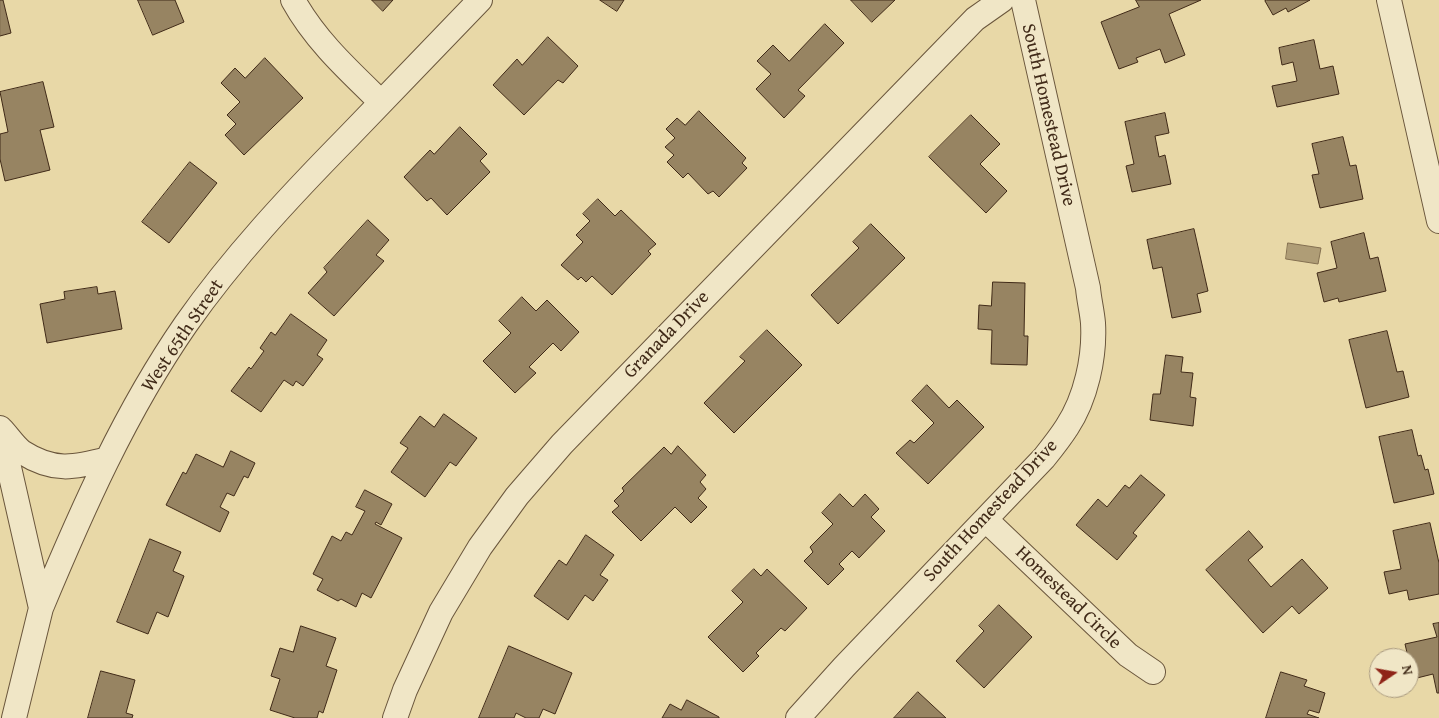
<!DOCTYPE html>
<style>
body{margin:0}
#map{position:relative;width:1439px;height:718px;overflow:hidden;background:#e8d8a7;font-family:"Gentium Book Plus",serif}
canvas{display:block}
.north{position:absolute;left:1369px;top:648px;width:50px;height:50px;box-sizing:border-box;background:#f0e6c6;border:1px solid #aa9b80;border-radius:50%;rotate:78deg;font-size:14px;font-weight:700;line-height:20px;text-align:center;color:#402a18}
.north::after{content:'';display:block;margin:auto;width:18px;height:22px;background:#8f2418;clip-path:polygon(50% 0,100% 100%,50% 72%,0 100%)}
</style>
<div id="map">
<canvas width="1439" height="718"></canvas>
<div class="north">N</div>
</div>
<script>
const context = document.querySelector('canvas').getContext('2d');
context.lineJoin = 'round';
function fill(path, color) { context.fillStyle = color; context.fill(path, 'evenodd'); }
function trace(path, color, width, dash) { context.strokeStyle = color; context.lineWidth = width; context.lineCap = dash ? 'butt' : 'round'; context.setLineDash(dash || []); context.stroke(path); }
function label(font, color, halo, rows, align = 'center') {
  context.font = font + ' "Gentium Book Plus",serif'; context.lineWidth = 4; context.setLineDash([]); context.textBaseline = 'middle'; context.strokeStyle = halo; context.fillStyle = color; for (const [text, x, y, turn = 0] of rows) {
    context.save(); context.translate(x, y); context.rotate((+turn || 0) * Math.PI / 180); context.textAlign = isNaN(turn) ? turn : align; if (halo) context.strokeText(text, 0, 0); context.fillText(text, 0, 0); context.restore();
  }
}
const water = new Path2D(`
 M 1288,243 L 1321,248 L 1318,264 L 1286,259 Z`);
const building = new Path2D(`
 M 0,0 L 3,0 L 11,33 L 0,36 Z
 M 138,0 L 175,0 L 184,22 L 153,35 Z
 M 372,0 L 393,0 L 383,11 Z
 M 600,0 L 624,0 L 617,11 Z
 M 851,0 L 895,0 L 872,22 Z
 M 1136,0 L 1201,0 L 1169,14 L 1185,55 L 1165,63 L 1160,49 L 1136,58 L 1138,62 L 1119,69 L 1101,22 L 1139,7 Z
 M 1267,0 L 1310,0 L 1288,12 L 1286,8 L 1273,15 L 1265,1 Z
 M 825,24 L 844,43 L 798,90 L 805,96 L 784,118 L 756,89 L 771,74 L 757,61 L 773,45 L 789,61 Z
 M 548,37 L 578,66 L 563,83 L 558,80 L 524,115 L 493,85 L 517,59 L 522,65 Z
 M 1314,40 L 1320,69 L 1333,66 L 1339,94 L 1277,107 L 1272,86 L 1297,81 L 1293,62 L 1282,65 L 1279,48 Z
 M 265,58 L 303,98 L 244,155 L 225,135 L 236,124 L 227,115 L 240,102 L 221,83 L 235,68 L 245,78 Z
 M 43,82 L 54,127 L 40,130 L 50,170 L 5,181 L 0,159 L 0,134 L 8,132 L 0,92 Z
 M 699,111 L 746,158 L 742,163 L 747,168 L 719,197 L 713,191 L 708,194 L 688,173 L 683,178 L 667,162 L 674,155 L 665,147 L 675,138 L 666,129 L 677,118 L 685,125 Z
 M 1165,113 L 1169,133 L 1155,136 L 1159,157 L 1165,155 L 1171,184 L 1132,192 L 1126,166 L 1134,164 L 1125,122 Z
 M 971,115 L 1000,144 L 980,164 L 1007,191 L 986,213 L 929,157 Z
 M 460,127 L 487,154 L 480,161 L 490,172 L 447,215 L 431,198 L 427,201 L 404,177 L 430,150 L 434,154 Z
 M 1343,137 L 1350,166 L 1356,165 L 1363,199 L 1320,208 L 1312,175 L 1319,174 L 1312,144 Z
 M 190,162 L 217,183 L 169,243 L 142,222 Z
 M 598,199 L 615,216 L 621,210 L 656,244 L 648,251 L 651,254 L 612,295 L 592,276 L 586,282 L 581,277 L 578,280 L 561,265 L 583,242 L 576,235 L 590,221 L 583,214 Z
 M 368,220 L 389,240 L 376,255 L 384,261 L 334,316 L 308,293 L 327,272 L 324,268 Z
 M 871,224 L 905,258 L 838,324 L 811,295 L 859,248 L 853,242 Z
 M 1194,229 L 1208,291 L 1197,294 L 1201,312 L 1172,318 L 1162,267 L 1153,269 L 1147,240 Z
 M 1364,233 L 1370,259 L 1378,257 L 1386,291 L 1339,302 L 1338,298 L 1324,302 L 1317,273 L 1337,268 L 1331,242 Z
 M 993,282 L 1025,283 L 1024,336 L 1028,336 L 1027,365 L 991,364 L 992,330 L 978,329 L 979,305 L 991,306 Z
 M 97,287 L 98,294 L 115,291 L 122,329 L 47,343 L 40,304 L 65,299 L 64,292 Z
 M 522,297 L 536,311 L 547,300 L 579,332 L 561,351 L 553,343 L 529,367 L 536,373 L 515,393 L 483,361 L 511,333 L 499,321 Z
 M 291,314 L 327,340 L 317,355 L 323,359 L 303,386 L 296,381 L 293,386 L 284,380 L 261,412 L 231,391 L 249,367 L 251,369 L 264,351 L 260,348 L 271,332 L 275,335 Z
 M 767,330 L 802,365 L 734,433 L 704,403 L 745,361 L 740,357 Z
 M 1387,331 L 1397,372 L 1403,371 L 1409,397 L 1366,408 L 1349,340 Z
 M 1166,355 L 1183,357 L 1181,372 L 1193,373 L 1190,397 L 1196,398 L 1193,426 L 1150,420 L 1153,394 L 1160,394 Z
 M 927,385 L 949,408 L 957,400 L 984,427 L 928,484 L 896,453 L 910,440 L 914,443 L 934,423 L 912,401 Z
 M 444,414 L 477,438 L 456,466 L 450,462 L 425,497 L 391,472 L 408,448 L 400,443 L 420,416 L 434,427 Z
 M 1412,430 L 1418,456 L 1421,455 L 1425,470 L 1428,469 L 1434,494 L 1394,503 L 1379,437 Z
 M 678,446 L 706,475 L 700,482 L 706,489 L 698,498 L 707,507 L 691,523 L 675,507 L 641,541 L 612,512 L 619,506 L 614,501 L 624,491 L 622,488 L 664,447 L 671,454 Z
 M 231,451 L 255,463 L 248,478 L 244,476 L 234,496 L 227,493 L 220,507 L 229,512 L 220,532 L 166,505 L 183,472 L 186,474 L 196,454 L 223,467 Z
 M 1141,475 L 1165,495 L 1133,533 L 1137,536 L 1117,560 L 1076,525 L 1098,499 L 1107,507 L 1125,485 L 1129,488 Z
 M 365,490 L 392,504 L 381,525 L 376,522 L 375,524 L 402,538 L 371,598 L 362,593 L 356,607 L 341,599 L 338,601 L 317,590 L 323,579 L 313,574 L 332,536 L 341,541 L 346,532 L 352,535 L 365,511 L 356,507 Z
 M 840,494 L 853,507 L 865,494 L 879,509 L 871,517 L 885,531 L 859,558 L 852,551 L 839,564 L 844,569 L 828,585 L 804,561 L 813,552 L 810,547 L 833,524 L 822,513 Z
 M 1430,523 L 1439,563 L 1439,594 L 1409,600 L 1407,590 L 1389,594 L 1384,572 L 1401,569 L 1393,531 Z
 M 1249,531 L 1263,547 L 1248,560 L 1271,587 L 1302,559 L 1328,588 L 1299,614 L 1292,606 L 1263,633 L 1206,570 Z
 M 586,535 L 614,555 L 600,575 L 608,580 L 593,601 L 585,595 L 568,620 L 534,596 L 559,560 L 566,565 Z
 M 150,539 L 181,552 L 173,571 L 184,576 L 168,617 L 157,612 L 148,634 L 117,622 Z
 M 754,569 L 761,576 L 767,569 L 807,608 L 785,631 L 781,628 L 756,653 L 759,656 L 743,672 L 708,637 L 743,602 L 732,591 Z
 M 999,605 L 1032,637 L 984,688 L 956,661 L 984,631 L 979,626 Z
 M 1439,623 L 1439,693 L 1437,693 L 1433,674 L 1413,679 L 1405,644 L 1437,637 L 1433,624 Z
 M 301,626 L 336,638 L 326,666 L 337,670 L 323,713 L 319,711 L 317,718 L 295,718 L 270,710 L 280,679 L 271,676 L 280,648 L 293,652 Z
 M 509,646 L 572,673 L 555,714 L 543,709 L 539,718 L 526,718 L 516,713 L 514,718 L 479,718 Z
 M 101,671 L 135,680 L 126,713 L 133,715 L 132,718 L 88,718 Z
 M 1281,672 L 1307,680 L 1304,686 L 1325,693 L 1319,713 L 1309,710 L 1307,714 L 1319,718 L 1266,718 Z
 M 918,692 L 946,718 L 894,718 Z
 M 687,700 L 719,717 L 719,718 L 662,718 L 670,704 L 681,710 Z`);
const minor = new Path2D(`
 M 293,0 C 315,40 348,70 381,102
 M 1389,0 L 1439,221
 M 0,428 L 41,608 L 14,718
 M 1,429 C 8,436 14,446 22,452 C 53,472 74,468 107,459
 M 986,520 L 1128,655 L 1153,672
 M 41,608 C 82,510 125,412 186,324 C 233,257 290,196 348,137 C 392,91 436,46 480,0
 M 395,718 L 405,690 L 441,612 L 480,547 L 517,496 L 562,444 L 975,19 L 1002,0
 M 798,718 L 844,667 L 1044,458 C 1052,448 1060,438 1067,427 C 1086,398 1095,357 1093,323 C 1092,311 1089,300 1088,288 L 1023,0`);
const streetNames = [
 ["South Homestead Drive",1048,115,77],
 ["Granada Drive",667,335,-46],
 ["West 65th Street",183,336,-56],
 ["South Homestead Drive",991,511,-47],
 ["Homestead Circle",1068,598,44]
];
fill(water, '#af9d76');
trace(water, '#836f50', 1);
fill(building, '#978462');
trace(building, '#402a18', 1);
trace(minor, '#6a563c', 26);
trace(minor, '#f0e6c6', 24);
label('19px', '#402a18', '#f0e6c6', streetNames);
</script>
